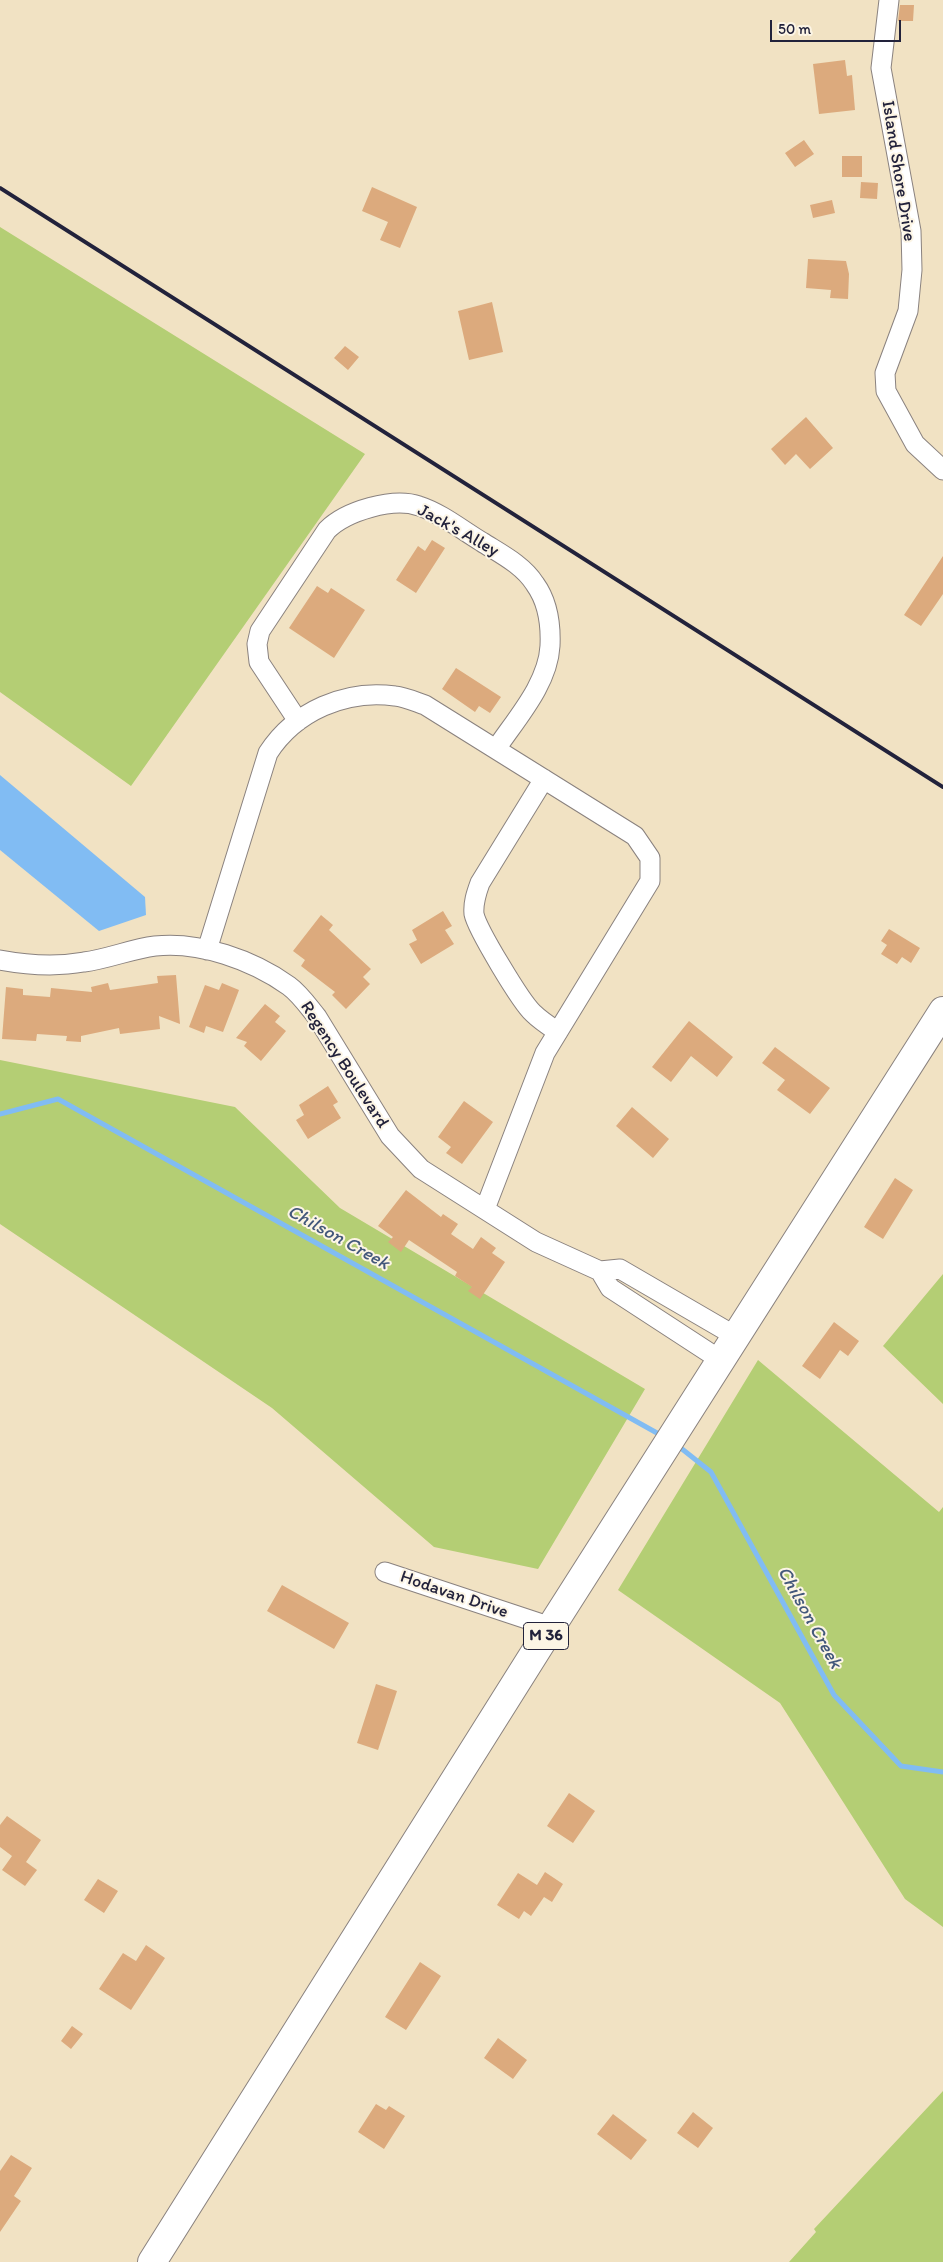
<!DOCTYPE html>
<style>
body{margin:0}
#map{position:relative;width:943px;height:2262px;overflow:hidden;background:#f1e2c3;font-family:Itim,sans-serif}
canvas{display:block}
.scale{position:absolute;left:770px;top:20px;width:131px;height:22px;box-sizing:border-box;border:2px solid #22223b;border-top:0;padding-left:6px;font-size:15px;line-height:18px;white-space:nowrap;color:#22223b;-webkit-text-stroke:4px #fcf5e5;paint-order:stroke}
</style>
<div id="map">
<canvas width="943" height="2262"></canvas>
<div class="scale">50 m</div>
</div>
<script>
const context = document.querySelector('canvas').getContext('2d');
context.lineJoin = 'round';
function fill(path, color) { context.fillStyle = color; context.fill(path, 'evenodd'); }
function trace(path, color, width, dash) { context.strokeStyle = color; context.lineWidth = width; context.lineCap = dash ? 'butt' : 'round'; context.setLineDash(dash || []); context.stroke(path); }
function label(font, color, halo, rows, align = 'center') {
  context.font = font + ' Itim,sans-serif'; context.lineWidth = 4; context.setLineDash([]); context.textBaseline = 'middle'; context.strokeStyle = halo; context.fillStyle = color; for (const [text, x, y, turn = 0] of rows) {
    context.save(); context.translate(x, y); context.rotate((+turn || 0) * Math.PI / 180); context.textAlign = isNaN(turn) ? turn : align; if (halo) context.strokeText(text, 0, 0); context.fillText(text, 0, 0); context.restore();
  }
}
const green = new Path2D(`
 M 0,227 L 365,454 L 131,786 L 0,692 Z
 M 0,1060 L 235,1107 L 340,1208 L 645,1389 L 538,1569 L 434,1547 L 272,1408 L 0,1224 Z
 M 943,1274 L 943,1404 L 883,1346 Z
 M 758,1360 L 939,1512 L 943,1507 L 943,1927 L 905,1899 L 780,1703 L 618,1590 Z
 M 943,2091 L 943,2262 L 789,2262 L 816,2232 L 814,2229 Z`);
const water = new Path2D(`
 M 0,775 L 145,897 L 146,915 L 99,931 L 0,850 Z`);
const stream = new Path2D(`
 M 0,1114 L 58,1099 L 657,1433
 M 677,1445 L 711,1472 L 834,1695 L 901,1766 L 943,1772`);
const building = new Path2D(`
 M 900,5 L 914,5 L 913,21 L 898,21 Z
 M 845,60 L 847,76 L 852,75 L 855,110 L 819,114 L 813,64 Z
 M 804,140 L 814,154 L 795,167 L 785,153 Z
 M 842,156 L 862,156 L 862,177 L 842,177 Z
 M 861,182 L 878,183 L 877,199 L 860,198 Z
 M 372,187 L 417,207 L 400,248 L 380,240 L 388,222 L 362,211 Z
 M 832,200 L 835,213 L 813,218 L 810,205 Z
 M 808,259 L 846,261 L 849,274 L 848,299 L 830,298 L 831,290 L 806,288 Z
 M 492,302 L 503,352 L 469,360 L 458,311 Z
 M 345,346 L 359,357 L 348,370 L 334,358 Z
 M 806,417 L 833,448 L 810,469 L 796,454 L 785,465 L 771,449 Z
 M 432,540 L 445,548 L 416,593 L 396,580 L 418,546 L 425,551 Z
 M 943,556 L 943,594 L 921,626 L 904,615 Z
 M 317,586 L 328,593 L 331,588 L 365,610 L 334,658 L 289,628 Z
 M 456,668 L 501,697 L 490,713 L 479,706 L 475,712 L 442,689 Z
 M 443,911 L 452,926 L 445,930 L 454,944 L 421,964 L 409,944 L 417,940 L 412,930 Z
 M 321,915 L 333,925 L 329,930 L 371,969 L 363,977 L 370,984 L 346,1009 L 332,995 L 335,992 L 301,966 L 305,960 L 293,951 Z
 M 889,929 L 920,948 L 911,963 L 902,957 L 897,964 L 881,954 L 887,945 L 881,941 Z
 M 176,975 L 180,1024 L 159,1016 L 160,1029 L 120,1034 L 119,1028 L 81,1036 L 81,1042 L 66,1041 L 67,1036 L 37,1034 L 36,1041 L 2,1039 L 6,987 L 23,989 L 23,995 L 50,997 L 51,988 L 92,992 L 91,987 L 108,983 L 110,990 L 158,983 L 157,976 Z
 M 222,983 L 239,990 L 223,1032 L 206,1026 L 204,1033 L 189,1027 L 205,985 L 219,990 Z
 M 265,1004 L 280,1016 L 275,1022 L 286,1031 L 261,1061 L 244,1046 L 247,1042 L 236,1038 Z
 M 689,1021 L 733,1057 L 717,1077 L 691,1056 L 671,1082 L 652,1067 Z
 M 775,1047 L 830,1088 L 810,1114 L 777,1090 L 785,1080 L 762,1063 Z
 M 328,1086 L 338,1102 L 333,1105 L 341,1118 L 308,1139 L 296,1120 L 304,1115 L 299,1105 Z
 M 464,1101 L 493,1122 L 462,1164 L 446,1153 L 451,1147 L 438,1137 Z
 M 632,1107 L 669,1139 L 653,1158 L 616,1126 Z
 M 895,1178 L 913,1190 L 883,1239 L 864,1227 Z
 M 406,1190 L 441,1217 L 443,1214 L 458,1224 L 451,1234 L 473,1249 L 481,1237 L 496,1248 L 492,1253 L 505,1262 L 480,1299 L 468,1291 L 472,1287 L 455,1276 L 457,1272 L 409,1240 L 401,1252 L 388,1242 L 393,1237 L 378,1226 Z
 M 834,1322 L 859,1341 L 848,1356 L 840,1350 L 820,1379 L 802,1366 Z
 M 282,1585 L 349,1623 L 334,1649 L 267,1611 Z
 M 376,1684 L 397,1691 L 378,1750 L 357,1743 Z
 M 569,1793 L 595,1811 L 573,1843 L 547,1826 Z
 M 7,1816 L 41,1840 L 26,1862 L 37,1870 L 25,1886 L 2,1870 L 12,1856 L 0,1847 L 0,1825 Z
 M 545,1872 L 563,1884 L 552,1902 L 544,1897 L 531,1916 L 524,1911 L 519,1919 L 497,1905 L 518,1873 L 537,1885 Z
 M 98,1879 L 118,1891 L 104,1913 L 84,1900 Z
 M 146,1945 L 165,1958 L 131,2010 L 99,1989 L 123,1953 L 136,1961 Z
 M 420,1962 L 441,1976 L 406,2030 L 385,2017 Z
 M 72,2026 L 83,2034 L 71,2049 L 61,2041 Z
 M 498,2038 L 527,2060 L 513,2079 L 484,2058 Z
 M 376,2104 L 386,2110 L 389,2106 L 405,2116 L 384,2149 L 358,2132 Z
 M 693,2112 L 713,2128 L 698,2148 L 677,2133 Z
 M 613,2114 L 647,2140 L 631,2160 L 597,2134 Z
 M 11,2155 L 32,2168 L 14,2196 L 21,2201 L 0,2232 L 0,2171 Z`);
const street = new Path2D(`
 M 889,0 L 881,68 L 911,231 L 912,270 L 908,311 L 885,373 L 886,391 L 915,444 L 943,470
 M 298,721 L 259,662 L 257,644 L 260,631 L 327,530 C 346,511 393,497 419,506 C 441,513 462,530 482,542 C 501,554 523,565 535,584 C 548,602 551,624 550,646 C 548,684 516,719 496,749
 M 544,779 L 480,883 C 476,894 473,903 474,914 C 477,929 521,1002 533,1013 C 540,1020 549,1026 558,1032
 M 207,950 L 268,753 C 295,711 346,689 395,696 C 405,697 416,702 425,705 L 635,836 L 650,858 L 650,881 L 545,1053 L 485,1209
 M 0,960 C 27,965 56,967 84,962 C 108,959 131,949 155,946 C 199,941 253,960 289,986 C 300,994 308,1006 317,1017 L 390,1136 L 421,1169 L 536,1242 L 600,1271
 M 722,1361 L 610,1288 L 600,1271 L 620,1269 L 737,1337
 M 385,1572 L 551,1627`);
const primary = new Path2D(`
 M 152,2262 L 551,1627 L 943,1011`);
const rail = new Path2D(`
 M 0,188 L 943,787`);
const shields = [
 [546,1636,45]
];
const shieldNames = [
 ["M 36",546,1636]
];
const streetNames = [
 ["Island Shore Drive",898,171,81],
 ["Jack's Alley",458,531,29],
 ["Regency Boulevard",344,1065,57],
 ["Hodavan Drive",454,1595,19]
];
const waterNames = [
 ["Chilson Creek",338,1238,29],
 ["Chilson Creek",809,1618,61]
];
fill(green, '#b4ce74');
fill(water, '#81bcf3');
trace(stream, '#81bcf3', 5);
fill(building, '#dcaa7d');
trace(street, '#8a827f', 21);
trace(primary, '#8a827f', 30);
trace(street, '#fff', 19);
trace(primary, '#fff', 28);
trace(rail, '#22223b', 4);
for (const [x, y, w] of shields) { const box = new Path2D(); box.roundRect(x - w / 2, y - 13.5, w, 27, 4); context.fillStyle = '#fcf5e5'; context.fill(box); trace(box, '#22223b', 1); }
label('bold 16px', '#22223b', null, shieldNames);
label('18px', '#22223b', '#fcf5e5', streetNames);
label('italic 19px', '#43587b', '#fcf5e5', waterNames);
</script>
